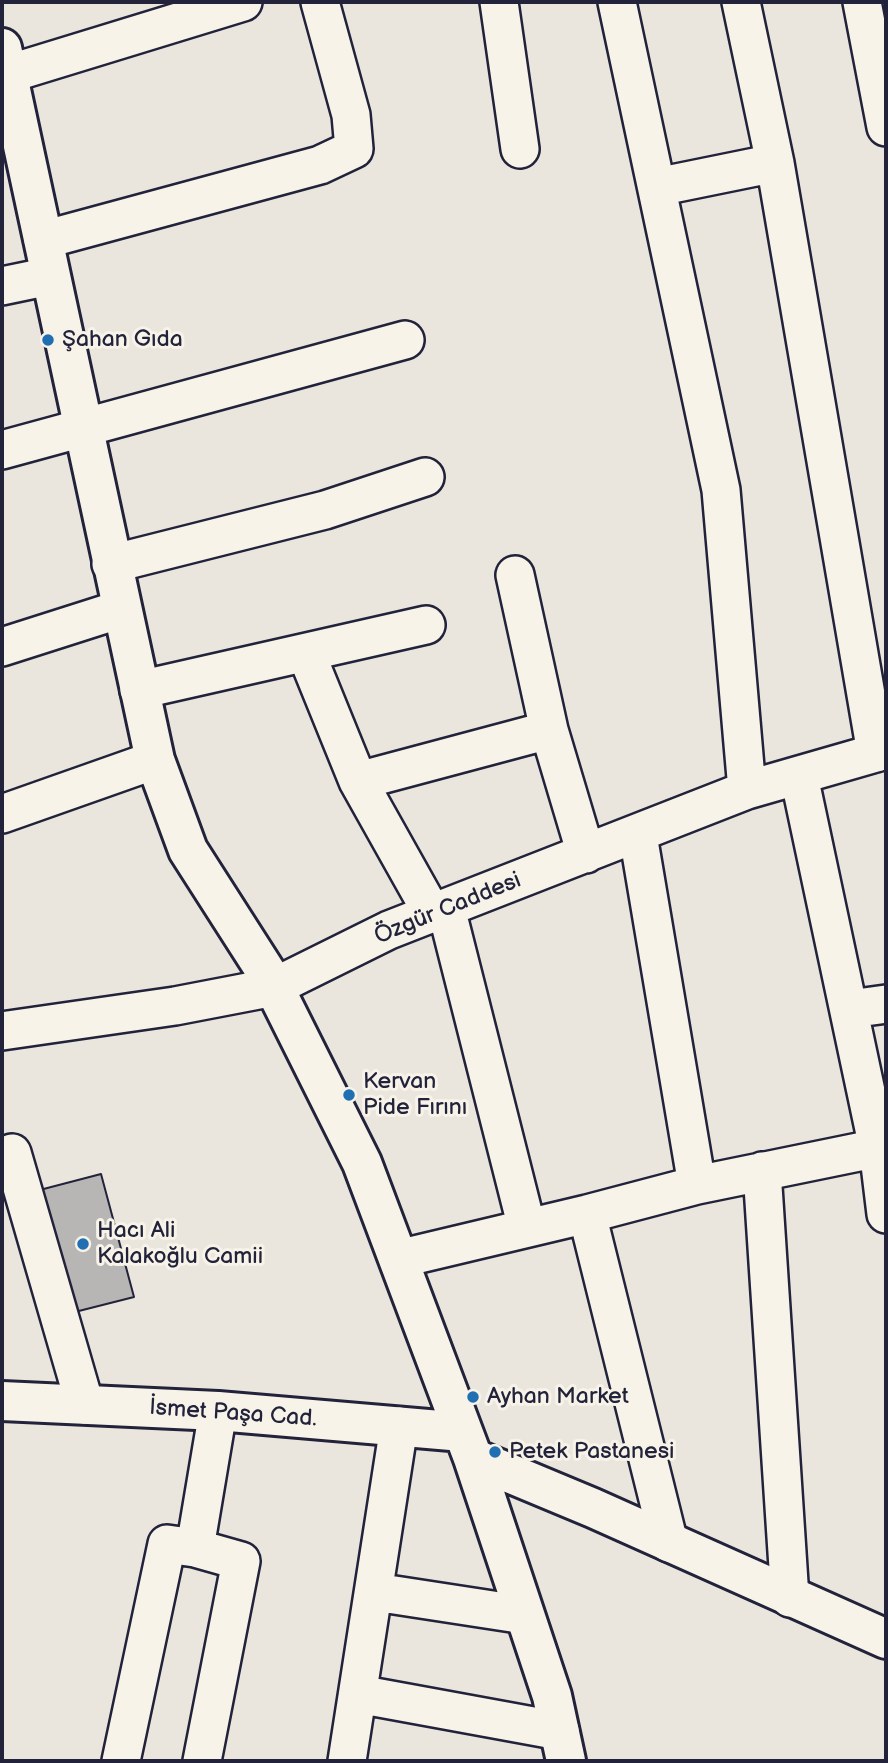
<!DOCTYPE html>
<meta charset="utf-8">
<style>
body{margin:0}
#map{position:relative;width:888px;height:1763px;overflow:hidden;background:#eae6de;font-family:"Balsamiq Sans",sans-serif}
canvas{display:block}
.frame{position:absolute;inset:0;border:4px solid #22223b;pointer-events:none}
</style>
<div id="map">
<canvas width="888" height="1763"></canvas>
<div class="frame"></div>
</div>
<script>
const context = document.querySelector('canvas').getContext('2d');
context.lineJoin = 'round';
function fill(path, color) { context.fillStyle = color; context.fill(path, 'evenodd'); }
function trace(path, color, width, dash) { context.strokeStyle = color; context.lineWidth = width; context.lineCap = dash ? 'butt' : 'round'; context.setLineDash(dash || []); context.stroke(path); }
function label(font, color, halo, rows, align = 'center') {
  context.font = font + ' "Balsamiq Sans",sans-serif'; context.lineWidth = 6; context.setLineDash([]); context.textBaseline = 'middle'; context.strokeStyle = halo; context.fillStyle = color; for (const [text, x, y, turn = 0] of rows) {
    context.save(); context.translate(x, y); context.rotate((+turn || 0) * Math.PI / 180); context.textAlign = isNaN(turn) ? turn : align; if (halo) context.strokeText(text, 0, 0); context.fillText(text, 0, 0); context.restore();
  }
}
const building = new Path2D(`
 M 101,1174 L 134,1297 L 63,1315 L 32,1192 Z`);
const minor = new Path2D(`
 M 499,2 L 520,149
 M 617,2 L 721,490 L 747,790
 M 741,2 L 775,163 L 876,753
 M 862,2 L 886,127
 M 8,74 L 243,2
 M 657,187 L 775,163
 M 43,240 L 320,165 L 354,149 L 351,115 L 320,2
 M 2,286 L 50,276
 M 2,450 L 405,340
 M 111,564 L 325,510 L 425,477
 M 515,575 L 549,730 L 586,854
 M 2,647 L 121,609
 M 306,653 L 358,781 L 432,913
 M 139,690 L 426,625
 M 799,776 L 878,1148 L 886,1214
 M 358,781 L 549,730
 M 2,814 L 155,760
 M 638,835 L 697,1185
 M 446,908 L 527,1228
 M 850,1009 L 886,1004
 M 2,1031 L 175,1006 L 274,987 L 389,930 L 747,790 L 886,750
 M 12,1153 L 85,1405
 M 762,1171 L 790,1598
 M 587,1214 L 669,1543
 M 398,1259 L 587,1214 L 697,1185 L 878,1148
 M 195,1548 L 218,1411
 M 375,1592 L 525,1615
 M 358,1694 L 560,1731
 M 121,1761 L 167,1544 L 195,1548 L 241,1561 L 202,1761
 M 347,1761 L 399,1426`);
const major = new Path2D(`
 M 2,48 L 155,760 L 188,850 L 268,975 L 362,1163 L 473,1458 L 552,1696 L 566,1761
 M 2,1401 L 218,1411 L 463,1432
 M 473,1458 L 593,1508 L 886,1639`);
const markers = [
 [48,340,7,"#1f6fb2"],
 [349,1095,7,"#1f6fb2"],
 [83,1244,7,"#1f6fb2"],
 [473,1397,7,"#1f6fb2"],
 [495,1452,7,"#1f6fb2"]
];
const poiNames = [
 ["Şahan Gıda",62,340],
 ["Kervan",363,1082],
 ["Pide Fırını",363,1108],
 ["Hacı Ali",97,1231],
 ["Kalakoğlu Camii",97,1257],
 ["Ayhan Market",487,1397],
 ["Petek Pastanesi",509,1452]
];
const streetNames = [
 ["Özgür Caddesi",448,909,-22],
 ["İsmet Paşa Cad.",233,1414,4]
];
fill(building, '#b8b6b5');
trace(building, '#22223b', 2);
trace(minor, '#22223b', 42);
trace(major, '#22223b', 44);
trace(minor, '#f7f3e8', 37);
trace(major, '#f7f3e8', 38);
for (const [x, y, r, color] of markers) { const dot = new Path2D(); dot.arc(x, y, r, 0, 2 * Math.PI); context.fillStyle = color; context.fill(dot); trace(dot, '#f7f3e8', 2.5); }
label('23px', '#22223b', '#f7f3e8', poiNames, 'left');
label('23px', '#22223b', '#f7f3e8', streetNames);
</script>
